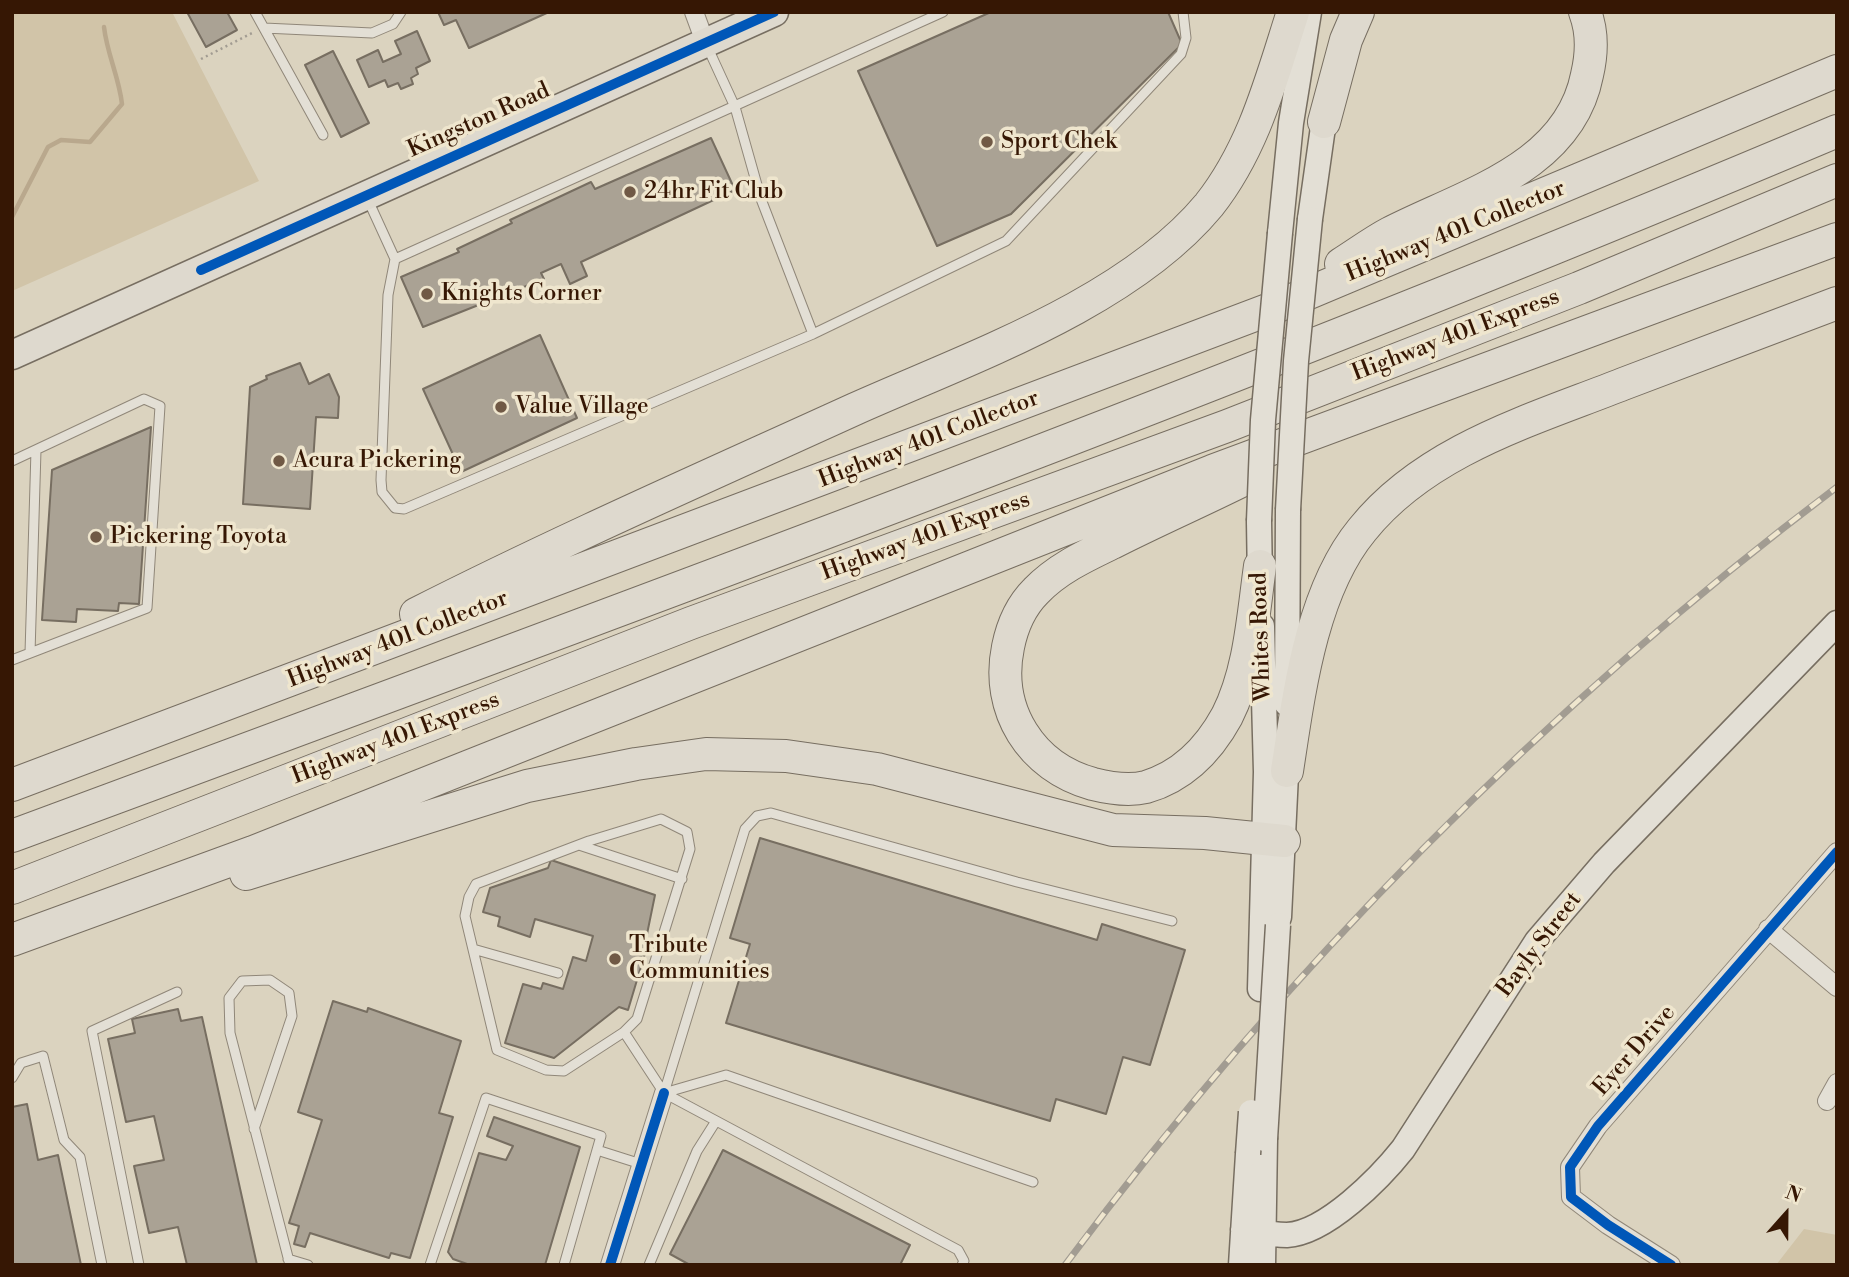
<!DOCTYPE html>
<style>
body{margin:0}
#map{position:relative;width:1849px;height:1277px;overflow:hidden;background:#dbd3bf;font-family:"Libre Bodoni",serif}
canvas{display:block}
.frame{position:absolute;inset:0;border:14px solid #361704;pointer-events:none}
.north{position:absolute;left:1751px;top:1179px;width:70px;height:70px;-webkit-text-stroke:5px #efe6ce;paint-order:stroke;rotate:21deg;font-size:19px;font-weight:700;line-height:28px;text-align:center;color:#361704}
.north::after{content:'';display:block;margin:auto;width:24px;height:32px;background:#361704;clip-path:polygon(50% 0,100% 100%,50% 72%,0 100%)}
</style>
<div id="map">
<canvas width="1849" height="1277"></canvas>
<div class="frame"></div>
<div class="north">N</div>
</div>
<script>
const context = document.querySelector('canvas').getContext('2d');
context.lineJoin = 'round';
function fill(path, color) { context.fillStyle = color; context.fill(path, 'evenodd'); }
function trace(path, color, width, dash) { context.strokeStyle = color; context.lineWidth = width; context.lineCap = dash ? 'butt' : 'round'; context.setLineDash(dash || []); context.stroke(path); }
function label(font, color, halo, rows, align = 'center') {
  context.font = font + ' "Libre Bodoni",serif'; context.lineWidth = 7; context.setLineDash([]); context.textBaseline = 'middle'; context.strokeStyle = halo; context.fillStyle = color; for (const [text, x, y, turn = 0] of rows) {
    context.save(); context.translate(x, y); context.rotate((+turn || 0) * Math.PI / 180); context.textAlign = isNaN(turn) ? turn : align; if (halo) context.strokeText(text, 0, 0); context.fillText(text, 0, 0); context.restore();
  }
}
const green = new Path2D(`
 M 12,12 L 172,12 L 259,181 L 12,291 Z
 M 1804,1229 L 1837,1235 L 1837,1265 L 1776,1265 Z`);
const stream = new Path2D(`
 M 12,217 L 48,147 L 61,140 L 90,142 L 122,104 C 119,77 107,54 104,27`);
const building = new Path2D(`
 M 187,12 L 227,12 L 237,30 L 206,47 Z
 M 438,12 L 549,12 L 469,48 L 456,20 L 444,25 Z
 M 991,12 L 1168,12 L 1182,44 L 1011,214 L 937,246 L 858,71 Z
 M 417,31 L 430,61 L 416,68 L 418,74 L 411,78 L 413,84 L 401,89 L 398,83 L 388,87 L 385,80 L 369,87 L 357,60 L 378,50 L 383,62 L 401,54 L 395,41 Z
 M 333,51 L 369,123 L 341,137 L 305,65 Z
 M 711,138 L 735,190 L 581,262 L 587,276 L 570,284 L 561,264 L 541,273 L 544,279 L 423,327 L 401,277 L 459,252 L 457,249 L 512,223 L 510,220 L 591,182 L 595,189 Z
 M 540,335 L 577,418 L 461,472 L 423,389 Z
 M 300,363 L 309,384 L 329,374 L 339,397 L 338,418 L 316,417 L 310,509 L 243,504 L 250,387 L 267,379 L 266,376 Z
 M 151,427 L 139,604 L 119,603 L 118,611 L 77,609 L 76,622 L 42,620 L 52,470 Z
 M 760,838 L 1097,940 L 1102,924 L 1185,950 L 1150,1065 L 1123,1057 L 1106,1114 L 1056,1099 L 1050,1121 L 726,1023 L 750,944 L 730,938 Z
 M 551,860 L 655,895 L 646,939 L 649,940 L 628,1010 L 619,1007 L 554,1058 L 505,1043 L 523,984 L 541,989 L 543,983 L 563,989 L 573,957 L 586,961 L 593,936 L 535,919 L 530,937 L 498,926 L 500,917 L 483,912 L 490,888 L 548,868 Z
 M 333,1001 L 367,1012 L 368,1008 L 461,1041 L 439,1113 L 453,1117 L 410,1258 L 391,1253 L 389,1258 L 310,1233 L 305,1247 L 294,1244 L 299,1226 L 289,1223 L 322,1120 L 298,1112 Z
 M 178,1009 L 181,1021 L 202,1017 L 257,1265 L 187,1265 L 178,1227 L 149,1233 L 134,1166 L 164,1160 L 154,1116 L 126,1122 L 108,1039 L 135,1033 L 132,1019 Z
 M 27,1104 L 38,1160 L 58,1155 L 81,1265 L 12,1265 L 12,1107 Z
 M 494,1117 L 580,1147 L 545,1265 L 470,1265 L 453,1259 L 448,1252 L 479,1153 L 506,1160 L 513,1146 L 487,1136 Z
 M 723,1150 L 910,1245 L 900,1265 L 690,1265 L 670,1254 Z`);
const path = new Path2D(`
 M 201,59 L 254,32`);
const lane = new Path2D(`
 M 255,12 L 323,135
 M 264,28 L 372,33 L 393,24 L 401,12
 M 368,200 L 395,259 L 943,12
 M 395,259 L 388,295 L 381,480 L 382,492 L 395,508 L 404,509 L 813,334 L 761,199 L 735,107 L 707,46
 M 813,334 L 1006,241 L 1181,54 L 1186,38 L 1183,12
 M 12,461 L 144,399 L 160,406 L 147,608 L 12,660
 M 30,653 L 36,450
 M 579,845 L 682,879
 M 473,949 L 558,973
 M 624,1032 L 637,1019 L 690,849 L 687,832 L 661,819 L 589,841 L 476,884 L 469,897 L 465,916 L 497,1050 L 546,1070 L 564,1071 L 624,1032 L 664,1093 L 958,1250 L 964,1261 L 962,1265
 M 12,1078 L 21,1063 L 43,1056 L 64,1140 L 80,1157 L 102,1265
 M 664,1093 L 745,829 L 757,816 L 771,813 L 1017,882 L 1172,921
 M 664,1093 L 726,1075 L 1033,1182
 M 254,1129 L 292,1016 L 289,993 L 270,980 L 242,981 L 229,998 L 230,1033 L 290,1265
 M 288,1259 L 308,1265
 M 139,1265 L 92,1031 L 177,992
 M 430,1265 L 486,1098 L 601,1136 L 597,1150 L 641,1164
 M 564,1265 L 597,1150
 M 649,1265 L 697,1151 L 716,1121`);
const street = new Path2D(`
 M 694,12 L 705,42
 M 1768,929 L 1837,987
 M 1827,1101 L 1837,1083
 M 610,1265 L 664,1093
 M 1671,1265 L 1608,1225 L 1571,1197 L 1570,1167 L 1598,1126 L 1837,852`);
const secondary = new Path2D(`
 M 1310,219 L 1326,106
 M 1280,233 L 1291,123 L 1309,12
 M 1259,521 L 1260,583
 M 1287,704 L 1288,510
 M 1279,917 L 1287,754
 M 1260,989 L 1266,772 L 1262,626
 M 1243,1230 C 1257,1232 1272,1235 1287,1235 C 1326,1233 1380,1178 1403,1149 L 1537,941 L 1604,863 L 1837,623
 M 1241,1265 L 1248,1154
 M 1263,1265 L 1265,1139`);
const primary = new Path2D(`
 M 12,355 L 774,12`);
const highway = new Path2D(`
 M 1324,122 L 1346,40 L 1358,12
 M 1341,264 C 1357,254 1373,242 1390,233 C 1464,195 1569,168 1587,75 C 1592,54 1593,33 1585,12
 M 1255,474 C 1208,498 1159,519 1112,543 C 1085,556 1057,569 1036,591 C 1021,606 1012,627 1008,647 C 995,710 1031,767 1093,784 C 1109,788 1130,791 1146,787 C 1183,776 1209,749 1227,716 C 1250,671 1253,616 1260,566
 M 416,614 C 560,541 708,476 855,409 C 969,358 1128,303 1209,205 C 1254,148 1271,80 1293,12
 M 1287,771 C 1299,693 1311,592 1362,530 C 1426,450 1532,420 1623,384 C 1694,357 1766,330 1837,303
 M 12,785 L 1273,308 L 1837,71
 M 12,836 C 624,609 1236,385 1837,131
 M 246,874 L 527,786 L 636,764 L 706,754 L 786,756 L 877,769 L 1113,830 L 1205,833 L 1284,841
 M 12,888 L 691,623 L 1227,426 L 1579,288 L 1837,180
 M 12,940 L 253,852 L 1212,471 L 1837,239`);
const rail = new Path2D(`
 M 1065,1265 C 1283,972 1545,707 1837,487`);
const secondaryBridge = new Path2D(`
 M 1288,510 L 1296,361 L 1310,219
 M 1259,521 L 1263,420 L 1280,233
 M 1265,1139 L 1278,925
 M 1248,1154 L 1251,1112`);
const cycleway = new Path2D(`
 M 201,270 L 774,12
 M 610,1265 L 664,1093
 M 1671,1265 L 1608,1225 L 1571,1197 L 1570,1167 L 1598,1126 L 1837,852`);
const markers = [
 [987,142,7,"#705945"],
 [630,192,7,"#705945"],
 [427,294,7,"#705945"],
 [501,407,7,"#705945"],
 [279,461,7,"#705945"],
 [96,537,7,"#705945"],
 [615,959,7,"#705945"]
];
const streetNames = [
 ["Kingston Road",479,121,-24],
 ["Highway 401 Collector",1456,232,-22],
 ["Highway 401 Express",1456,336,-21],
 ["Highway 401 Collector",929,440,-21],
 ["Highway 401 Express",926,537,-20],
 ["Whites Road",1262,637,-92],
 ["Highway 401 Collector",398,640,-21],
 ["Highway 401 Express",396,739,-21],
 ["Bayly Street",1540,945,-53],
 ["Eyer Drive",1635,1051,-49]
];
const poiNames = [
 ["Sport Chek",1001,142],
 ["24hr Fit Club",644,192],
 ["Knights Corner",441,294],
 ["Value Village",515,407],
 ["Acura Pickering",293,461],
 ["Pickering Toyota",110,537],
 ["Tribute",629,946],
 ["Communities",629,972]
];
fill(green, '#d1c4a8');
trace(stream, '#b9a88d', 4.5);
fill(building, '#aaa294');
trace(building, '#776e61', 2);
trace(lane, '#908779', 11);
trace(street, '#908779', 20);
trace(secondary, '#776e61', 27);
trace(primary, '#776e61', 31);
trace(highway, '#776e61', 34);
trace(path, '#a29c92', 2.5, [2, 3.5]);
trace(lane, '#e3dfd5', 9);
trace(street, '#e3dfd5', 18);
trace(secondary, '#e3dfd5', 24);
trace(primary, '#ded9ce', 28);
trace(highway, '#ded9ce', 32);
trace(rail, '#a29c92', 7);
trace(rail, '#efe6ce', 4.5, [13]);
trace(secondaryBridge, '#776e61', 27, []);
trace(secondaryBridge, '#e3dfd5', 24);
trace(cycleway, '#0057b8', 10);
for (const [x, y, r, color] of markers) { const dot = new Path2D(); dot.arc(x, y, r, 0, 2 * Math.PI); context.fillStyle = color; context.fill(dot); trace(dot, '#efe6ce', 2.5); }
label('23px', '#361704', '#efe6ce', streetNames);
label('23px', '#361704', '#efe6ce', poiNames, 'left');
</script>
